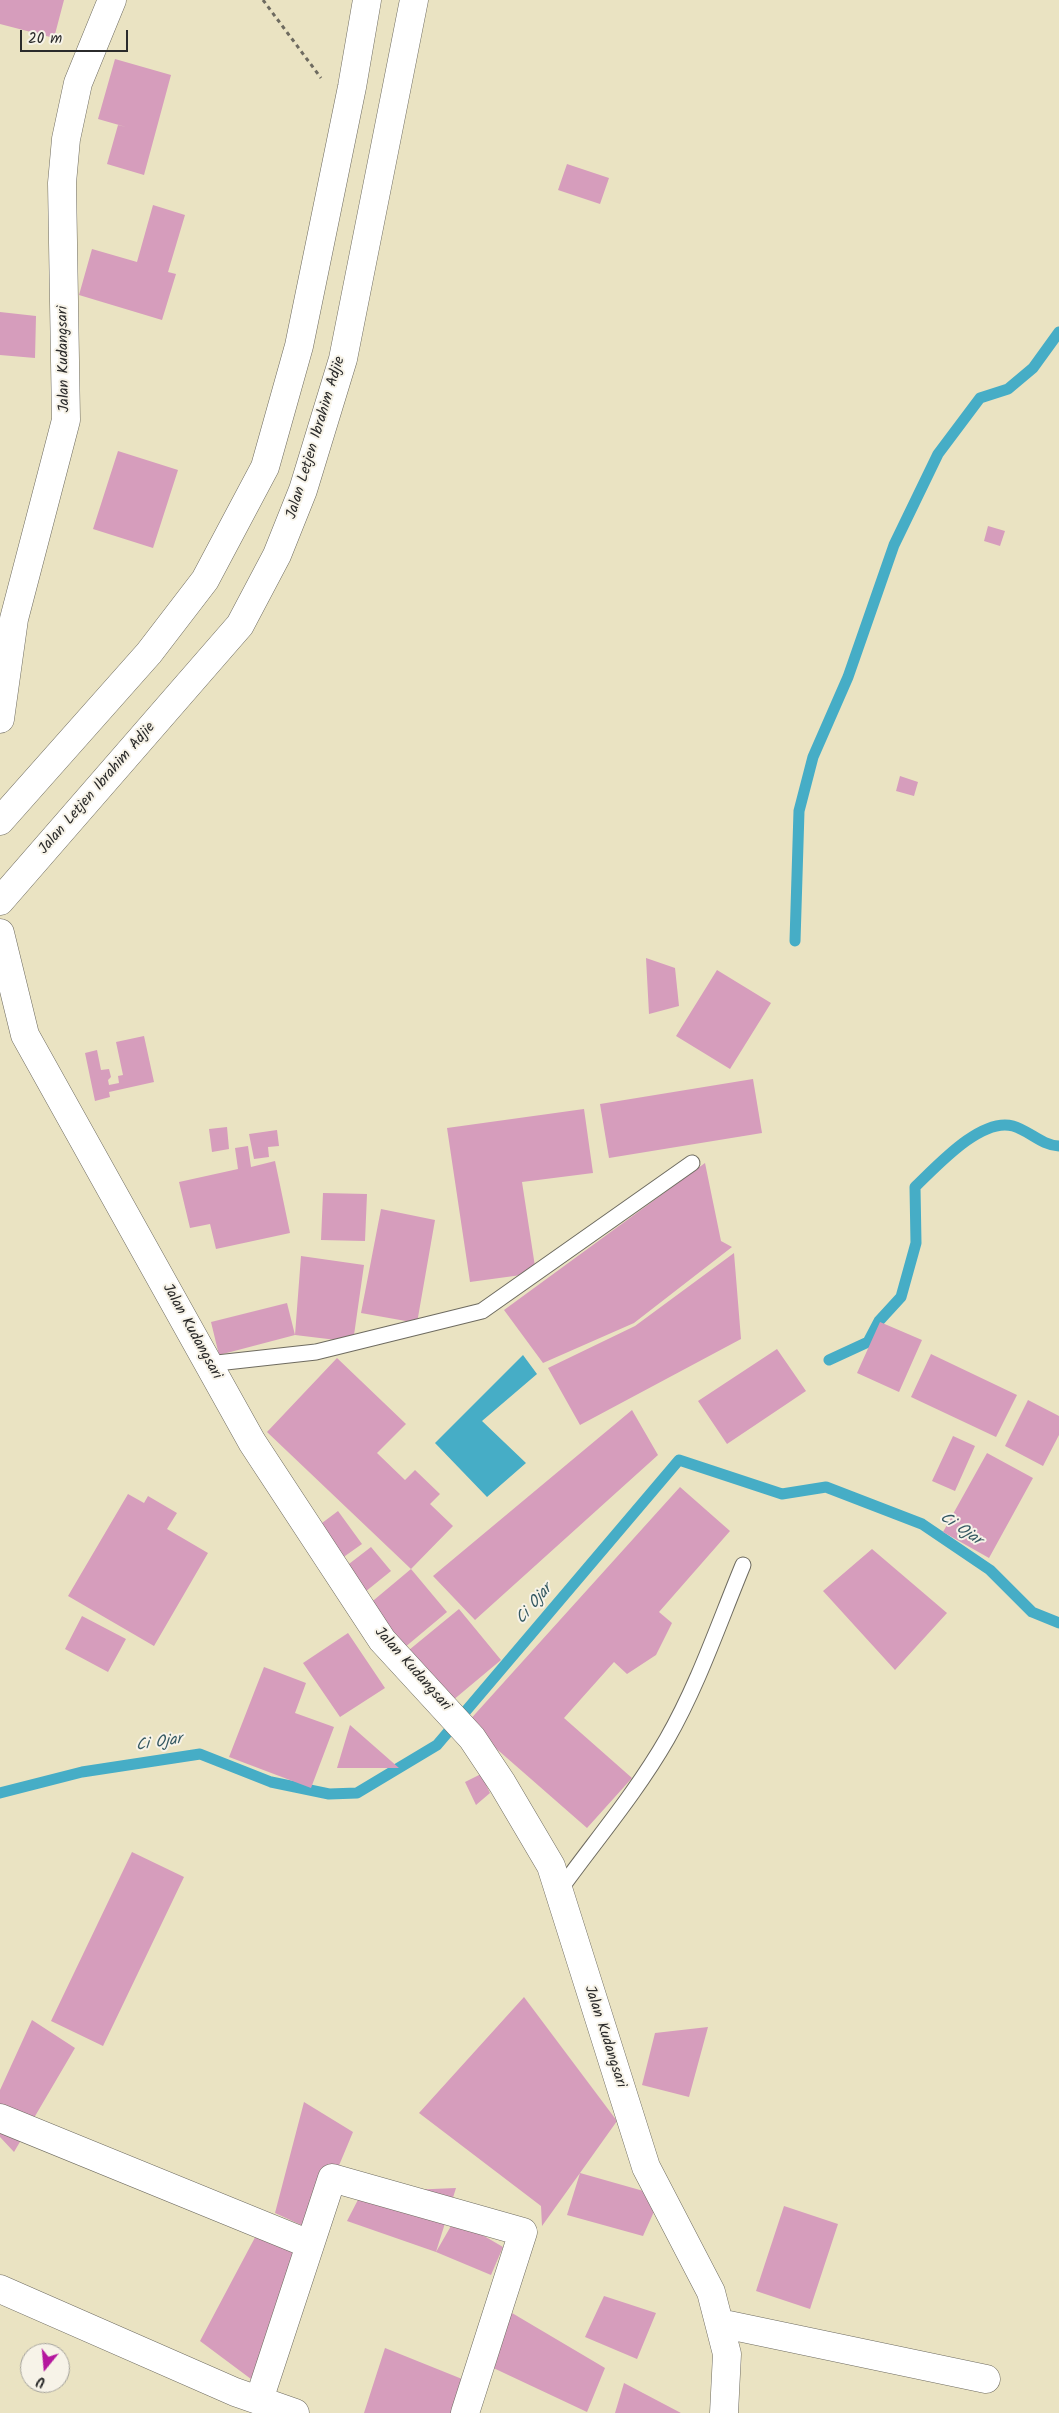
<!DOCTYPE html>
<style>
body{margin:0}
#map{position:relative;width:1059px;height:2413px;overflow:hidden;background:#eae3c2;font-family:Kalam,sans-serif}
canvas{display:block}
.north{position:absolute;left:20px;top:2343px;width:50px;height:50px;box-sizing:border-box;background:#f7f3e8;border:1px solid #a5a39c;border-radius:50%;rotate:197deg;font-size:14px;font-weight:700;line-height:20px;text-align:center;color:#2b2b2b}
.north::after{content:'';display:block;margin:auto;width:18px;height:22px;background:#b5179e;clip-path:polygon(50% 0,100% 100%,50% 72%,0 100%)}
.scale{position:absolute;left:20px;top:30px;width:108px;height:22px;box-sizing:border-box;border:2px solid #2b2b2b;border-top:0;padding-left:6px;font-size:15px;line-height:18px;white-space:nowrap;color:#2b2b2b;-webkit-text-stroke:4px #f7f3e8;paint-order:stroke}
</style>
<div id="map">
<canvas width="1059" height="2413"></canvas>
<div class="north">U</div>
<div class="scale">20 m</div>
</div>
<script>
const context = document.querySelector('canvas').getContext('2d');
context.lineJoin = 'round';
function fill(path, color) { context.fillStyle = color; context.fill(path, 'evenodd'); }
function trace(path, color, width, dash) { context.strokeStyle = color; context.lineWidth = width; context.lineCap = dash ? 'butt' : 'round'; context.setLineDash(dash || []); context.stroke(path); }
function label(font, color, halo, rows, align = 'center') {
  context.font = font + ' Kalam,sans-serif'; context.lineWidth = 4; context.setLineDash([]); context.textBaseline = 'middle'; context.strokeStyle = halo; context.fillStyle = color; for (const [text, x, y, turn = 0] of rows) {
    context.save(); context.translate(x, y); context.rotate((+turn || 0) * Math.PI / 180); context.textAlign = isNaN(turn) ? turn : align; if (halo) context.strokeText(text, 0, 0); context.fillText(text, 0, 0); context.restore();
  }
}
const water = new Path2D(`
 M 523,1355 L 537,1374 L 482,1421 L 526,1463 L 487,1497 L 435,1443 Z`);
const stream = new Path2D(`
 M 795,941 L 799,811 L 813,757 L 848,677 L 894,545 L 938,454 L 980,398 L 1008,389 L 1033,368 L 1059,332
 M 829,1360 L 868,1342 L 879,1321 L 901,1297 L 916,1243 L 915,1187 C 937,1166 981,1117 1013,1126 C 1030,1131 1041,1145 1059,1146
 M 0,1793 L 82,1772 L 200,1754 L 271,1782 L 329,1794 L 357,1793 L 437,1745 L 679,1460 L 782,1494 L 826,1487 L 922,1524 L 990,1570 L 1032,1612 L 1059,1623`);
const building = new Path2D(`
 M 0,0 L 64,0 L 54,38 L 0,24 Z
 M 115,59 L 171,75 L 144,175 L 107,164 L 118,125 L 126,127 L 98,119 Z
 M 567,164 L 609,178 L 600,204 L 558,190 Z
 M 153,205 L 185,215 L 168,272 L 176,274 L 162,320 L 79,295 L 92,249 L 137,262 Z
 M 0,312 L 36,316 L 35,358 L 0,355 Z
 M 118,451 L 178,470 L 153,548 L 93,529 Z
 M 988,526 L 1005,531 L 1000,546 L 984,541 Z
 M 900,776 L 918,782 L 914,796 L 896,791 Z
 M 646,958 L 675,968 L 679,1006 L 649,1014 Z
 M 717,970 L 771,1003 L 730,1069 L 676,1036 Z
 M 144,1036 L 154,1082 L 109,1092 L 110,1097 L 95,1101 L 85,1053 L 97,1050 L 101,1070 L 109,1069 L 111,1077 L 108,1080 L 109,1085 L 119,1083 L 118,1076 L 123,1075 L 116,1042 Z
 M 753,1079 L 762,1133 L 609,1158 L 600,1104 Z
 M 584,1109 L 593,1173 L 522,1182 L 536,1273 L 470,1282 L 447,1128 Z
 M 227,1127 L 229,1149 L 212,1152 L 209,1129 Z
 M 277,1130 L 279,1146 L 268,1147 L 269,1157 L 254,1159 L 249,1134 Z
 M 248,1146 L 251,1167 L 275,1161 L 290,1233 L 216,1249 L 210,1224 L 190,1228 L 179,1182 L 238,1169 L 235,1148 Z
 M 705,1163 L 721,1241 L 732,1247 L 634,1323 L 543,1363 L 504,1310 Z
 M 323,1193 L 367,1194 L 365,1241 L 321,1240 Z
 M 381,1209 L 435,1220 L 417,1323 L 361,1313 Z
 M 734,1253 L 741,1339 L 580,1425 L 548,1368 L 635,1326 Z
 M 301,1256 L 364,1265 L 353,1342 L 295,1335 Z
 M 287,1303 L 295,1335 L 219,1355 L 211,1322 Z
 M 880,1322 L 922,1340 L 899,1392 L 857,1373 Z
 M 777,1349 L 806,1391 L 727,1444 L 698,1401 Z
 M 931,1354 L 1017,1395 L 996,1437 L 911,1397 Z
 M 337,1358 L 406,1424 L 377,1453 L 405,1480 L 415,1470 L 440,1494 L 430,1504 L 453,1526 L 411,1569 L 267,1432 Z
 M 1028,1400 L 1059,1416 L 1059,1435 L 1043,1466 L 1005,1446 Z
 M 632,1410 L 658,1455 L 475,1620 L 433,1576 Z
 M 953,1436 L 975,1446 L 955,1491 L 932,1481 Z
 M 987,1453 L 1033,1478 L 989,1558 L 943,1532 Z
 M 680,1487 L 730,1531 L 659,1612 L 672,1623 L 656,1655 L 627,1674 L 614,1662 L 564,1718 L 632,1778 L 587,1828 L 467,1723 Z
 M 128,1494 L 144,1503 L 148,1496 L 177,1513 L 167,1529 L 208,1553 L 154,1646 L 68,1596 Z
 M 338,1511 L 362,1544 L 338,1561 L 314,1529 Z
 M 371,1547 L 391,1571 L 365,1592 L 345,1567 Z
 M 872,1549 L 947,1613 L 895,1670 L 823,1591 Z
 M 411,1569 L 447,1612 L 404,1648 L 368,1605 Z
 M 459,1609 L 501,1660 L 452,1701 L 409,1650 Z
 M 82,1616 L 126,1639 L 108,1672 L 65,1649 Z
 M 348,1633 L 385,1688 L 340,1717 L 303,1663 Z
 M 264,1667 L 306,1683 L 295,1713 L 334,1727 L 311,1788 L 229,1757 Z
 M 350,1725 L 399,1768 L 337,1768 Z
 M 481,1774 L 490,1793 L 476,1805 L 465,1782 Z
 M 132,1852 L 184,1877 L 103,2046 L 51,2021 Z
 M 524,1997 L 617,2121 L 580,2173 L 661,2196 L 643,2236 L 567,2215 L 580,2173 L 542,2226 L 541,2206 L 419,2113 Z
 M 32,2020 L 75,2048 L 14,2152 L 0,2137 L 0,2090 Z
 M 708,2027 L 689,2097 L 642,2085 L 655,2033 Z
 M 304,2102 L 353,2132 L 312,2230 L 275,2213 Z
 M 456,2188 L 436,2252 L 455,2219 L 503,2247 L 491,2275 L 436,2252 L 347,2221 L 362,2192 Z
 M 784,2206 L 838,2224 L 810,2309 L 756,2291 Z
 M 260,2228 L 310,2245 L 259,2385 L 200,2341 Z
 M 604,2296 L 656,2313 L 637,2359 L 585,2337 Z
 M 512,2313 L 605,2368 L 587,2412 L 487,2365 Z
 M 385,2348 L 472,2383 L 455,2413 L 364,2413 Z
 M 624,2383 L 681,2413 L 615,2413 Z`);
const path = new Path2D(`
 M 263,0 L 321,78`);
const service = new Path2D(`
 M 208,1364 L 316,1352 L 482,1311 L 692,1163
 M 559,1891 C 595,1841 636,1793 667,1739 C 698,1685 719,1623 743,1565`);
const minor = new Path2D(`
 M 0,719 L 14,619 L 66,420 L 62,183 L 66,139 L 78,83 L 112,0
 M 0,933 L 25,1035 L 252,1442 L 382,1640 L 472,1738 L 502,1783 L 551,1866 L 646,2167 L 711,2292 L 727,2354 L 724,2413
 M 0,2118 L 309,2244
 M 0,2289 L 235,2392 L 295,2413
 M 719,2323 L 986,2379
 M 259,2400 L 332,2178 L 523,2232 L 465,2413`);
const tertiary = new Path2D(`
 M 0,821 L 149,653 L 205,580 L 265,467 L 299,346 L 352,87 L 367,0
 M 0,901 L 240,625 L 277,555 L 303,490 L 343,359 L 414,0`);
const streetNames = [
 ["Jalan Kudangsari",65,359,-91],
 ["Jalan Letjen Ibrahim Adjie",317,438,-73],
 ["Jalan Letjen Ibrahim Adjie",98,789,-49],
 ["Jalan Kudangsari",191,1332,61],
 ["Jalan Kudangsari",412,1670,48],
 ["Jalan Kudangsari",604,2037,72]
];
const waterNames = [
 ["Ci Ojar",960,1530,34],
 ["Ci Ojar",535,1605,-50],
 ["Ci Ojar",159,1744,-9]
];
fill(water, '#46adc6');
trace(stream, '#46adc6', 11);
fill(building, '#d69dbc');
trace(service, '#6e6b60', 17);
trace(minor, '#6e6b60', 29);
trace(tertiary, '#6e6b60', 29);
trace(path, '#6e6b60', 3, [4, 4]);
trace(service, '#fff', 15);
trace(minor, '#fff', 28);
trace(tertiary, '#fff', 28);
label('15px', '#2b2b2b', '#f7f3e8', streetNames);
label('italic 16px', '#345861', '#f7f3e8', waterNames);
</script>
